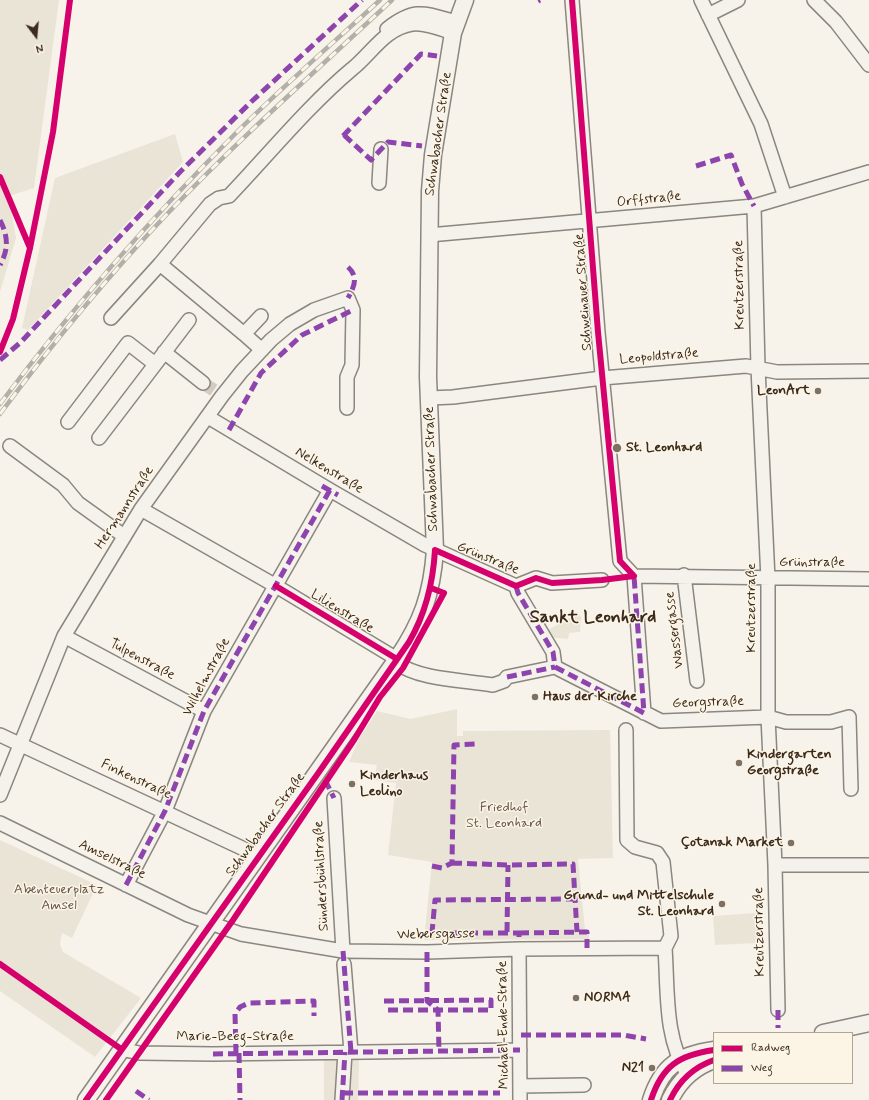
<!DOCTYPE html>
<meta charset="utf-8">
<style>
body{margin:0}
#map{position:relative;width:869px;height:1100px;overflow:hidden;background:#f7f3ea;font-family:Mynerve,sans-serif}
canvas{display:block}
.legend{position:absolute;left:713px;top:1032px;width:140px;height:52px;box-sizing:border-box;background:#fcf5e5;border:1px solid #afa495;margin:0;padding:5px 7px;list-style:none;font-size:12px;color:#3b2a1e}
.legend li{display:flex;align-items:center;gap:8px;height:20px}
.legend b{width:20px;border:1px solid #afa495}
.north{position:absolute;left:16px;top:16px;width:40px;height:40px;-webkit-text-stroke:3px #fcf5e5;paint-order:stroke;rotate:164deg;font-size:11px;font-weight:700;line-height:16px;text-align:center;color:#3b2a1e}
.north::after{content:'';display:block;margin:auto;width:14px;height:18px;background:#3b2a1e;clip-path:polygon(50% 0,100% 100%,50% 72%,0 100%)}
</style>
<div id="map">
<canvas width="869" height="1100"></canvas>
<ul class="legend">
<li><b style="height:5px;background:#d6006c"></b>Radweg</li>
<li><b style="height:5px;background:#8e44ad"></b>Weg</li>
</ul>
<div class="north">N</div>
</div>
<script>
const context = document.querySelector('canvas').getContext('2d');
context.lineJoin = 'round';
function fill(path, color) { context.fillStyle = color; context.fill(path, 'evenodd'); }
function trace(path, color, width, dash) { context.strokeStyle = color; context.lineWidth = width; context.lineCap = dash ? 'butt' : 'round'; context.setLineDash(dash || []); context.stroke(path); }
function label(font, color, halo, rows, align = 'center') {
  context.font = font + ' Mynerve,sans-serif'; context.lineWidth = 3; context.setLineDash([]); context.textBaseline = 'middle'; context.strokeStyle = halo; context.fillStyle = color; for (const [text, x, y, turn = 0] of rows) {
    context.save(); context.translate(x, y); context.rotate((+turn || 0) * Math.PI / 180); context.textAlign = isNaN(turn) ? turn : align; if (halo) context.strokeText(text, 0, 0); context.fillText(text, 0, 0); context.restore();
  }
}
const green = new Path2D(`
 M 0,0 L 59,0 L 34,188 L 9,196 L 16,238 L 0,292 Z
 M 175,134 L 183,162 L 28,330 L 22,328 L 55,178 Z
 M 578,613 L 581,617 L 580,632 L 569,633 L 568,639 L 546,637 L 550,629 Z
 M 457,709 L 457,736 L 463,736 L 463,731 L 610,730 L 613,858 L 578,859 L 585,930 L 589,930 L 589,939 L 424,940 L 432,862 L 388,855 L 396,783 L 374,780 L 377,765 L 349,762 L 359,739 L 377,711 L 410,719 Z
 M 0,840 L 97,885 L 72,938 L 62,933 L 60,944 L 63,952 L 141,998 L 95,1057 L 0,991 Z
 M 757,913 L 758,943 L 715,945 L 713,916 Z
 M 324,1059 L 359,1059 L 358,1100 L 324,1100 Z`);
const minorTunnel = new Path2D(`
 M 203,383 L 215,391`);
const minor = new Path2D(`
 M 572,0 L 598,332 L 620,561 L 634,576 L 644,713
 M 701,0 L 761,124 L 785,197
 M 814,0 L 836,22 L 869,65
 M 708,15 L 738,0
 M 387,29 C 415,7 424,13 456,22
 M 379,183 L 381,149
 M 754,206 L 758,368 L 768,579 L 768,717 L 775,865 L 778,1010
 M 429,235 L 754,206 L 869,172
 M 160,264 L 244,334
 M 261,316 L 244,334 L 262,350
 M 111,318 L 160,264 L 210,204 L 219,198 L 229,196 C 268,155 309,105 352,69 C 371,54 385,28 412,24 C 425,22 441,29 453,33
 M 164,352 L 203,383
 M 429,398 L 453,397 L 602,378 L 746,366 L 777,372 L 869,371
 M 208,417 L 330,490 L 425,545 L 516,586 L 536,578 L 552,583 L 602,580
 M 68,422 L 128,343 L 155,364
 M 99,438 L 189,320
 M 10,446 L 63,485 L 78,503 L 124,536
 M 141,509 L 276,586 L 397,659
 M 684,575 L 697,681
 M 634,576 L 869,579
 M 516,586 L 518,593 L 553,652 L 555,667
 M 64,636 L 204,711
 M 395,662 C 419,680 463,680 493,685 L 504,681 L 507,677 L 555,667
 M 555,667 L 661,721 L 768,717 L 786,722 L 831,722 L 849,717 L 851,789
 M 626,730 L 627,840 L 635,847 L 657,853 L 663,862 L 671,936 L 665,948 C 668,990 664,1039 688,1075
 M 0,735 L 259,856
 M 0,795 L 64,636 L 141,509 L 222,396 L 242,371 L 271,340 L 290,324 L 314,310 L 348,298 L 353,310 L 352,365 L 347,377 L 347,408
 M 334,798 L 343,951
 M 0,823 L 188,915 L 241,934 L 343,951 L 427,952 L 519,949 L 665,948
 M 775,865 L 869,865
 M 126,885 L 165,811 L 204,711 L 330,490
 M 519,949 L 520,1100
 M 344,964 L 351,1052
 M 121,1049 L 139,1053 L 213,1054 L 520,1050
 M 520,1086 L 584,1085
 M 342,1100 L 345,1052`);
const major = new Path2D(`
 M 823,1033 L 869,1023
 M 86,1100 L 397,659 C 422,622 432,594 435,550 L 428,377 L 430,191 L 433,155 L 453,33 L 465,0
 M 651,1100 C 662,1066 679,1055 714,1050
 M 670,1100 C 679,1081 694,1067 714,1060`);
const rail = new Path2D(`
 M 0,404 C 72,308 151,218 236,133 C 282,87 332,44 380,0
 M 0,414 C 52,344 108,276 169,212 C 240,138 317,70 392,0`);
const quiet = new Path2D(`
 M 538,1 L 540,0
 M 344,135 L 371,160 L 388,142 L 422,146
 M 343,136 L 421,54 L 437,56
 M 696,166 L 731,155 L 742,184 L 754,206
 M 0,220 C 8,236 9,249 0,265
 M 348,267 C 359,277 354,287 348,298
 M 0,360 L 21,342 L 180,172 L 251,102 L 362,0
 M 229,430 L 261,373 L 302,335 L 353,310
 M 322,486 L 338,495
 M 516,586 L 518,593 L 553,652 L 555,667
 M 555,667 L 644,713 L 634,576 L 632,574
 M 507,677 L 555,667
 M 325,780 L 334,798
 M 452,863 L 508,865 L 573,864 L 577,932
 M 432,866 L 442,868 L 452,863 L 454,745 L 477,744
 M 126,885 L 165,811 L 204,711 L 330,490
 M 507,932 L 508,865
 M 519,933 L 587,932 L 587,948
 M 519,937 L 519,933 L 432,933 L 435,900 L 575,899
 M 343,951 L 351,1052
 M 427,952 L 427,1001 L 438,1010 L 439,1051
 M 384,1001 L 491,1000 L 491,1010 L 384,1010
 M 778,1010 L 778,1028
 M 521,1035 L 623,1035 L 646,1039
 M 239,1053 L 240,1100
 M 213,1054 L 520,1050
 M 236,1054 L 235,1014 L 240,1007 L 249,1003 L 314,1001 L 314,1016
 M 136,1091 L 149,1100
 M 343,1093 L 500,1093
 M 342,1100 L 345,1052`);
const cycleway = new Path2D(`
 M 572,0 L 598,332 L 620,561 L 634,576
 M 0,177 L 30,248
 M 0,352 L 13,319 L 30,248 L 53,132 L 70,0
 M 276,586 L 397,659
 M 0,964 L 121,1049
 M 86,1100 L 319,772 L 409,642 C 426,613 433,584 435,550 L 516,586 L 536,578 L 552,583 L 602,580 L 634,576
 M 106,1100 L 233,920 L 354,740 L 380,697 L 403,668 L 444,593 L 431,588
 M 651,1100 C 662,1066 679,1055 714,1050
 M 670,1100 C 679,1081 694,1067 714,1060`);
const markers = [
 [818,391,4,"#7d7065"],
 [617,448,5,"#7d7065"],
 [535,697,4,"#7d7065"],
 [739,763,4,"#7d7065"],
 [352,784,4,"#7d7065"],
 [791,843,4,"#7d7065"],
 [722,904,4,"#7d7065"],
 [576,998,4,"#7d7065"],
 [652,1068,4,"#7d7065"]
];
const streetNames = [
 ["Schwabacher Straße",439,134,-82],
 ["Orffstraße",649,200,-6],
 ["Kreutzerstraße",740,285,-91],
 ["Schweinauer Straße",584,292,-94],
 ["Leopoldstraße",659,357,-5],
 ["Schwabacher Straße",432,469,-92],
 ["Nelkenstraße",329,471,31],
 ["Hermannstraße",125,508,-57],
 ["Grünstraße",488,559,22],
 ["Grünstraße",812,563],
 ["Kreutzerstraße",752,608,-90],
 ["Lilienstraße",342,612,31],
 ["Wassergasse",675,630,-97],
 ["Tulpenstraße",142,660,28],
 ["Wilhelmstraße",207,677,-62],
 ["Georgstraße",708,703,-2],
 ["Finkenstraße",136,780,25],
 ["Schwabacher Straße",266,825,-54],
 ["Amselstraße",112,860,26],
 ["Sündersbühlstraße",322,876,-93],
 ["Kreutzerstraße",760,932,-91],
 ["Webersgasse",436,935,-1],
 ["Michael-Ende-Straße",504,1025,-91],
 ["Marie-Beeg-Straße",235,1037]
];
const poiNames = [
 ["LeonArt",810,391,"right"],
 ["St. Leonhard",626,448],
 ["Haus der Kirche",543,697],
 ["Kindergarten",747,755],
 ["Georgstraße",747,771],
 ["Kinderhaus",360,776],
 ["Leolino",360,792],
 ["Çotanak Market",783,843,"right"],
 ["Grund- und Mittelschule",714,896,"right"],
 ["St. Leonhard",714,912,"right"],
 ["NORMA",584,998],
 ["N21",644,1068,"right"]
];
const parkNames = [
 ["Friedhof",504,808],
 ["St. Leonhard",504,824],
 ["Abenteuerplatz",59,890],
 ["Amsel",59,906]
];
const districtNames = [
 ["Sankt Leonhard",593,618]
];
fill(green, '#eae4d7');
trace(minorTunnel, '#d1cbc1', 13, [13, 6]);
trace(minor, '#8b867f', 16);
trace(major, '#8b867f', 19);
trace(minor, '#f5f2ec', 13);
trace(major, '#f5f2ec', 16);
trace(rail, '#b3afa9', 4.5);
trace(rail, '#fcf5e5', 3, [9]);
trace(quiet, '#8e44ad', 5, [10, 5]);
trace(cycleway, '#d6006c', 6);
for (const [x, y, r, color] of markers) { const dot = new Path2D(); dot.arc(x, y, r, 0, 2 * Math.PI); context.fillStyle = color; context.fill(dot); trace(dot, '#fcf5e5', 1.5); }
label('14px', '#3b2a1e', '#fcf5e5', streetNames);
label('bold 14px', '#3b2a1e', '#fcf5e5', poiNames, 'left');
label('14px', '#645648', '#fcf5e5', parkNames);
label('bold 18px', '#3b2a1e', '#fcf5e5', districtNames);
</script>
